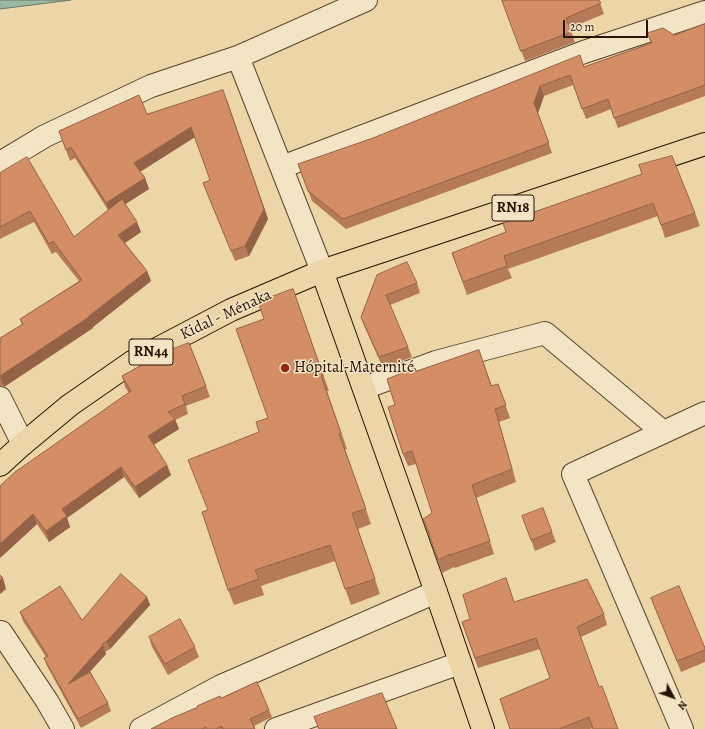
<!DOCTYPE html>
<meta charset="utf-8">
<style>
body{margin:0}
#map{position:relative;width:705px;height:729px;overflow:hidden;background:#ecd5a7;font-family:Alegreya,serif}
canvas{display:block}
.north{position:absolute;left:653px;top:677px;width:40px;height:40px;-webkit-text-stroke:3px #f3e4c6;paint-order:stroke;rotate:131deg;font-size:11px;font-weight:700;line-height:16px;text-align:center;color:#281301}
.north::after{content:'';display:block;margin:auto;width:14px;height:18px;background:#281301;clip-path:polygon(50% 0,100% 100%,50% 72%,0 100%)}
.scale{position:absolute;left:563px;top:20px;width:85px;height:18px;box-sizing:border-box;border:2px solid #281301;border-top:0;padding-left:5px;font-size:12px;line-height:14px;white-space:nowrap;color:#281301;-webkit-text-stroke:3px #f3e4c6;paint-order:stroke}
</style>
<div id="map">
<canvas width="705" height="729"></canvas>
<div class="north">N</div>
<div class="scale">20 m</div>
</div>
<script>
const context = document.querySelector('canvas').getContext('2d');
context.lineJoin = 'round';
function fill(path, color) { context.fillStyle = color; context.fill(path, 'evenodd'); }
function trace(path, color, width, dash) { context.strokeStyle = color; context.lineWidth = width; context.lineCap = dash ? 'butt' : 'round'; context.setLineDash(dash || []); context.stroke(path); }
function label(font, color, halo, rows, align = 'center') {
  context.font = font + ' Alegreya,serif'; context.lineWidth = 3; context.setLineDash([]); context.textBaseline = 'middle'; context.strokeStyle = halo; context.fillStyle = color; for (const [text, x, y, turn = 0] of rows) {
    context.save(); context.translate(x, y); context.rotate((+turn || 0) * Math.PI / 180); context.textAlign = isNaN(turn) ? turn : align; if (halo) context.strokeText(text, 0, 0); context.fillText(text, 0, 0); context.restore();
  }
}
const water = new Path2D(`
 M 0,0 L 71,0 L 0,9 Z`);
const minor = new Path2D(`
 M 238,57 L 322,271
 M 0,163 L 45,136 L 151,86 L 238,57 L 366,0
 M 282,167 L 584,52 L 705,12
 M 364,388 L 436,362 L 545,333 L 663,432
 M 0,398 L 23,444
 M 1,632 L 47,701 L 63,729
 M 141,729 L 221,686 L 436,592
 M 276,729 L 460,663
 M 682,729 L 573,474 L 705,413`);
const major = new Path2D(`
 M 322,271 L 436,592 L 483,729
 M 0,465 L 23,444 L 70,405 L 132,362 L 231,310 L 322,271 L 705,144`);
const wall = new Path2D(`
 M 502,0 L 599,0 L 604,14 L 570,28 L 575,42 L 525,61 Z
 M 705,24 L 705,96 L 618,128 L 611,109 L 586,119 L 573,85 L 544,96 L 538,113 L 552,153 L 346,229 L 312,201 L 298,164 L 584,67 L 651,43 L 647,33 L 674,35 Z
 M 223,90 L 268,219 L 249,256 L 235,261 L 203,183 L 210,180 L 195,137 L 140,172 L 145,178 L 149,189 L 125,204 L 141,232 L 125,243 L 147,271 L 151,281 L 93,327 L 93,328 L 4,387 L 0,386 L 0,338 L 22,325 L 20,319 L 79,281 L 56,252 L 52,254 L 34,222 L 0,239 L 0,173 L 74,237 L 108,210 L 75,158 L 70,161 L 59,131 L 147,114 Z
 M 642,174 L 695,213 L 700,226 L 665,238 L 658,216 L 508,269 L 512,278 L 467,295 L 452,253 L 506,232 Z
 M 377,275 L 417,283 L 420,293 L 390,305 L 408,347 L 412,357 L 383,368 L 365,328 L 361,317 Z
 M 293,289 L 329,391 L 327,391 L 347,449 L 345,449 L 371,524 L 358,529 L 380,594 L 351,605 L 335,561 L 261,586 L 264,595 L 234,605 L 228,590 L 207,511 L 259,432 L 268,418 L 264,319 Z
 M 479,350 L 492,386 L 498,384 L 510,418 L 499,422 L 516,482 L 476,498 L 494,554 L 455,568 L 454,567 L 442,573 L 423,519 L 432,513 L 416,464 L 408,466 L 403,454 L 395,405 L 416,371 Z
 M 122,376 L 206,386 L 210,397 L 186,406 L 188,414 L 175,420 L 179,429 L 154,445 L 171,475 L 139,498 L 124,477 L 67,518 L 70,527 L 49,542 L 37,524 L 0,558 L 0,486 L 129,393 L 125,387 Z
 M 522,516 L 552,532 L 556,542 L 535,551 Z
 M 147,597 L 150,605 L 110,649 L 105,652 L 106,654 L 90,672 L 108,703 L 111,711 L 81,728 L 47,666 L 44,658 L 46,657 L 23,621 L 20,612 L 82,620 Z
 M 651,598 L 705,648 L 705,662 L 681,672 Z
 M 514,602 L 604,614 L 607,625 L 581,637 L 593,728 L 590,729 L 510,729 L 550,678 L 540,649 L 478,668 L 462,622 Z
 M 149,637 L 195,647 L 199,657 L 168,675 L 152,647 Z
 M 221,698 L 269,710 L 272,717 L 254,726 L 255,729 L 151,729 Z`);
const shadedWall = new Path2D(`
 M 540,86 L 544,96 L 538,113 L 534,103 Z
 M 227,100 L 268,219 L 249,256 L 245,246 Z
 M 191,127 L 195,137 L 138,173 L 134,163 Z
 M 145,178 L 149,189 L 110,214 L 106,203 Z
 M 137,222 L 141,232 L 122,245 L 118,235 Z
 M 147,271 L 151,281 L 93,327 L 93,328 L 4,387 L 0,376 L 89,316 Z
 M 495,409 L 499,422 L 516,482 L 512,469 Z
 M 175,419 L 179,429 L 151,446 L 148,436 Z
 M 167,465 L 171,475 L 139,498 L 135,487 Z
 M 121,467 L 124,477 L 67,518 L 70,527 L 49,542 L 46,531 L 62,509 Z
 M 472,485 L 476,498 L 494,554 L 490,541 Z
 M 33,514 L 37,524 L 0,558 L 0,544 Z
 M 3,578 L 6,589 L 0,594 L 0,581 Z
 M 147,597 L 150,605 L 110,649 L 107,641 Z
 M 103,645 L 106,654 L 71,692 L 68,684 Z`);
const building = new Path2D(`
 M 502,0 L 599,0 L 601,3 L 566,18 L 571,32 L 521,51 Z
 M 705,24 L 705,85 L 614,118 L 608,99 L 582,109 L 570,75 L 540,86 L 534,103 L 549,143 L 343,219 L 308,191 L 298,164 L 373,138 L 580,55 L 584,67 L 652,43 L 647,33 L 663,28 L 674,35 Z
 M 223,90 L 264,209 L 245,246 L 231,251 L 203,183 L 210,180 L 191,127 L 134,163 L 145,178 L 106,203 L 71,147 L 66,150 L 59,131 L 139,95 L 147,114 Z
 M 672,156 L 695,213 L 661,225 L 653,203 L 504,256 L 507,266 L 463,282 L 452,253 L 506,232 L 503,223 L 642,174 L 639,165 Z
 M 27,157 L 74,237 L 122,199 L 137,222 L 118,235 L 147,271 L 89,316 L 89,317 L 0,376 L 0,338 L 23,324 L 20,319 L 82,280 L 53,241 L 49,244 L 30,211 L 0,227 L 0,173 Z
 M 407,262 L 417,283 L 386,295 L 408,347 L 379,357 L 361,317 L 377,275 Z
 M 293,289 L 323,375 L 321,376 L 341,433 L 339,434 L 366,509 L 352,513 L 375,579 L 345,589 L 330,545 L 255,570 L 259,579 L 228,590 L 202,512 L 208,510 L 188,460 L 259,432 L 256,422 L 268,418 L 236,329 L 264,319 L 258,302 Z
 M 189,343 L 206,386 L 182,396 L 185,404 L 168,412 L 175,419 L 148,436 L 167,465 L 135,487 L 121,467 L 62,509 L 67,516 L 46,531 L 33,514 L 0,544 L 0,486 L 15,472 L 131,391 L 122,376 L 165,352 Z
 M 479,350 L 491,386 L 498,384 L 506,405 L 495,409 L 512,469 L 472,485 L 490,541 L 450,555 L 450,554 L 438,560 L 429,534 L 429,533 L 423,519 L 432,513 L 412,451 L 403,454 L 388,407 L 395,405 L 387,379 L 415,368 L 416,371 Z
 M 543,508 L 552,532 L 531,540 L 522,516 Z
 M 121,574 L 147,597 L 107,641 L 102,644 L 103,645 L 68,684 L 90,672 L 108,703 L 78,719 L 44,658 L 48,656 L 20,612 L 60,586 L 82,620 Z
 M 0,575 L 3,578 L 0,581 Z
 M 506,578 L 514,602 L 587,579 L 604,614 L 577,627 L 599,687 L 602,686 L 618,729 L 593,729 L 589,717 L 559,729 L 510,729 L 500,699 L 550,678 L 536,638 L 475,658 L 462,622 L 470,619 L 463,595 Z
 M 679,586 L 705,648 L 705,650 L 677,661 L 651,598 Z
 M 180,619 L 195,647 L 165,664 L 149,637 Z
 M 257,682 L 269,710 L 250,719 L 255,729 L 223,729 L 222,726 L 216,729 L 207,729 L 206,727 L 202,729 L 151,729 L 172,718 L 198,707 L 197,706 L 220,696 L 221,698 Z
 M 382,693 L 397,729 L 319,729 L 314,717 Z`);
const markers = [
 [285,368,5,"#8f2418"]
];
const shields = [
 [513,208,42],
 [151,352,44]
];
const shieldNames = [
 ["RN18",513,208],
 ["RN44",151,352]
];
const streetNames = [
 ["Kidal - Ménaka",226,315,-25]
];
const poiNames = [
 ["Hópital-Maternité",294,368]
];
fill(water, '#9ab9a2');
trace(water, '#6c7762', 1);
trace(minor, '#59442a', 24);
trace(major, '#281301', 24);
trace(minor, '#f3e4c6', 22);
trace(major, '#ecd5a7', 22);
fill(wall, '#b57a58');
fill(shadedWall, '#946347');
fill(building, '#d38e66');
trace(building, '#946347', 1);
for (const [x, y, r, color] of markers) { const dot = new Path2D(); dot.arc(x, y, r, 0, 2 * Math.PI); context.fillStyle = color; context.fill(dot); trace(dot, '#f3e4c6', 1.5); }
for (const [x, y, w] of shields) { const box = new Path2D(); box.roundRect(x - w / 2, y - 13, w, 26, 3); context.fillStyle = '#f3e4c6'; context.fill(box); trace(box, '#281301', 1); }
label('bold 15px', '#281301', null, shieldNames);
label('16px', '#281301', '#f3e4c6', streetNames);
label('16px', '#281301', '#f3e4c6', poiNames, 'left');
</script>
